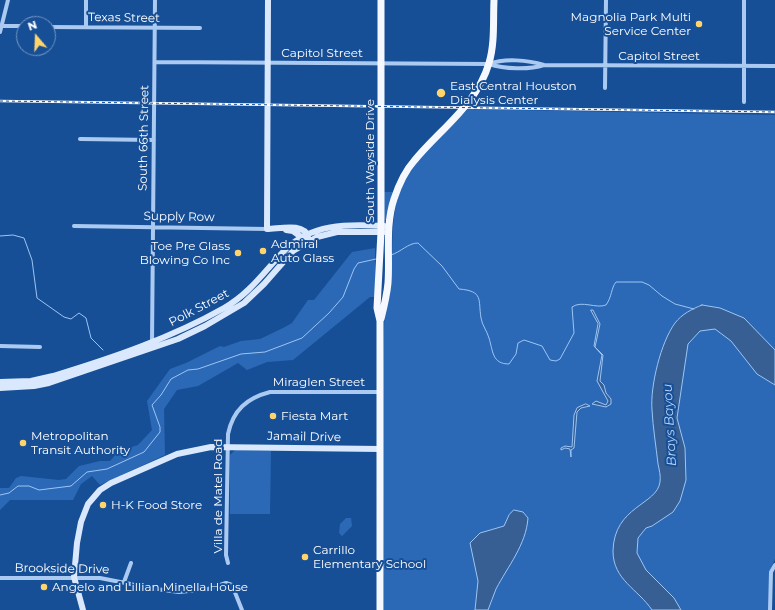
<!DOCTYPE html>
<style>
body{margin:0}
#map{position:relative;width:775px;height:610px;overflow:hidden;background:#174f97;font-family:Montserrat,sans-serif}
canvas{display:block}
.north{position:absolute;left:16px;top:16px;width:40px;height:40px;box-sizing:border-box;background:#174f97;border:1px solid #7495c1;border-radius:50%;rotate:341deg;font-size:11px;font-weight:700;line-height:16px;text-align:center;color:#fff}
.north::after{content:'';display:block;margin:auto;width:14px;height:18px;background:#ffd56b;clip-path:polygon(50% 0,100% 100%,50% 72%,0 100%)}
</style>
<div id="map">
<canvas width="775" height="610"></canvas>
<div class="north">N</div>
</div>
<script>
const context = document.querySelector('canvas').getContext('2d');
context.lineJoin = 'round';
function fill(path, color) { context.fillStyle = color; context.fill(path, 'evenodd'); }
function trace(path, color, width, dash) { context.strokeStyle = color; context.lineWidth = width; context.lineCap = dash ? 'butt' : 'round'; context.setLineDash(dash || []); context.stroke(path); }
function label(font, color, halo, rows, align = 'center') {
  context.font = font + ' Montserrat,sans-serif'; context.lineWidth = 4; context.setLineDash([]); context.textBaseline = 'middle'; context.strokeStyle = halo; context.fillStyle = color; for (const [text, x, y, turn = 0] of rows) {
    context.save(); context.translate(x, y); context.rotate((+turn || 0) * Math.PI / 180); context.textAlign = isNaN(turn) ? turn : align; if (halo) context.strokeText(text, 0, 0); context.fillText(text, 0, 0); context.restore();
  }
}
const green = new Path2D(`
 M 468,109 L 775,115 L 775,559 L 769,572 L 769,610 L 384,610 C 384,517 381,423 384,329 C 384,313 390,295 391,279 C 394,246 389,214 403,184 C 417,154 446,131 468,109 Z
 M 384,192 L 393,192 L 386,220 L 384,220 Z
 M 375,248 L 375,297 L 370,297 L 293,360 L 267,362 L 247,370 L 238,363 L 198,386 L 177,390 L 164,409 L 165,455 L 100,485 L 92,476 L 81,484 L 73,500 L 10,500 L 0,510 L 0,488 L 9,488 L 16,478 L 21,476 L 59,480 L 66,479 L 79,466 L 100,461 L 110,461 L 119,451 L 138,445 L 152,430 L 147,401 L 170,369 L 186,363 L 220,346 L 224,347 L 241,341 L 260,339 L 283,328 L 292,323 L 308,300 L 314,300 L 352,252 Z
 M 235,450 L 271,451 L 270,514 L 230,514 L 230,455 Z
 M 346,518 L 351,518 L 352,526 L 342,536 L 339,533 L 340,524 Z`);
const water = new Path2D(`
 M 702,305 L 720,308 L 744,318 L 775,350 L 775,385 L 757,374 L 731,341 L 715,329 L 700,331 L 688,344 L 677,418 L 685,448 L 686,480 L 680,501 L 673,512 L 652,526 L 646,528 L 638,538 L 637,553 L 646,570 L 674,598 L 681,610 L 652,610 C 638,589 613,580 613,551 C 614,506 657,505 660,482 C 661,476 659,469 658,464 C 656,446 653,428 652,410 C 650,386 661,342 675,323 C 682,314 692,309 702,305 Z
 M 591,310 L 593,310 L 600,324 L 595,347 L 603,355 L 600,381 L 604,385 L 606,393 L 611,399 L 611,404 L 606,407 L 592,404 L 596,401 L 606,405 L 608,401 L 597,381 L 602,355 L 594,346 L 598,324 Z
 M 586,404 L 590,406 L 581,408 L 577,412 L 574,448 L 571,450 L 571,457 L 570,449 L 565,448 L 561,450 L 561,448 L 565,446 L 572,447 L 574,415 L 577,408 Z
 M 514,510 L 523,512 L 528,518 C 526,545 508,566 496,589 C 493,596 491,603 488,610 L 475,610 L 478,581 L 470,543 L 480,533 L 504,526 L 509,515 Z`);
const stream = new Path2D(`
 M 0,236 L 13,235 L 24,238 L 32,260 L 37,298 L 64,317 L 71,319 L 79,313 L 86,318 L 91,338 L 103,350
 M 391,255 C 401,252 408,243 418,243 L 442,266 L 459,289 C 484,291 478,300 481,318 C 482,325 487,331 489,338 C 493,351 492,364 509,364 L 516,354 L 518,343 L 524,340 L 542,346 L 550,360 L 556,361 L 560,359 L 574,333 L 572,307 C 582,300 596,309 606,305 C 612,297 611,288 616,282 L 642,282 L 649,285 L 662,296 L 675,304 L 694,309
 M 0,495 L 9,493 L 18,486 L 29,486 L 39,490 L 71,486 L 87,472 L 107,469 L 144,452 L 160,432 L 160,427 L 152,405 L 161,395 L 171,379 L 188,370 L 198,369 L 241,354 L 265,352 L 302,338 L 329,313 L 343,297 L 354,269 L 358,263 L 376,259`);
const street = new Path2D(`
 M 744,0 L 744,102
 M 2,26 L 24,26
 M 48,27 L 200,28
 M 86,27 L 86,0
 M 0,32 L 8,0
 M 155,62 L 489,64 C 504,69 529,70 544,65
 M 489,64 C 504,58 528,60 544,65 L 775,66
 M 605,88 L 606,0
 M 80,139 L 154,140
 M 74,226 L 267,229
 M 152,343 L 155,0
 M 0,346 L 40,347
 M 228,563 L 226,555 L 228,434 C 233,410 247,398 270,392 L 380,392
 M 0,578 L 100,578 L 156,589 L 179,592 L 208,589 L 226,583 L 232,585 L 242,610
 M 124,582 L 131,563
 M 770,610 L 771,572 L 775,565`);
const secondary = new Path2D(`
 M 268,0 L 267,229 C 279,229 304,222 308,237
 M 286,230 L 293,231 L 304,239
 M 0,382 L 31,381 L 53,376 C 112,358 171,338 224,308 C 249,294 264,272 283,252 C 310,223 348,224 384,226
 M 0,388 L 34,386 L 49,383 L 178,339 L 205,326 L 244,303 L 264,284 L 293,251 L 317,237 L 337,232 L 384,232
 M 83,610 L 74,577 L 77,543 L 81,522 L 88,504 L 100,490 L 111,483 L 177,454 L 211,447 L 380,449`);
const primary = new Path2D(`
 M 381,319 C 384,307 387,295 388,283 C 390,255 385,226 394,199 C 398,187 405,171 414,161 C 439,130 477,105 489,63 C 495,43 493,21 494,0
 M 380,610 L 380,321 L 377,308 L 381,232 L 381,0`);
const rail = new Path2D(`
 M 0,101 L 775,112`);
const markers = [
 [699,24,4,"#ffd56b"],
 [441,93,5,"#ffd56b"],
 [263,251,4,"#ffd56b"],
 [238,253,4,"#ffd56b"],
 [273,416,4,"#ffd56b"],
 [23,443,4,"#ffd56b"],
 [103,505,4,"#ffd56b"],
 [305,557,4,"#ffd56b"],
 [44,587,4,"#ffd56b"]
];
const poiNames = [
 ["Magnolia Park Multi",691,17,"right"],
 ["Service Center",691,31,"right"],
 ["East Central Houston",450,86],
 ["Dialysis Center",450,100],
 ["Admiral",271,244],
 ["Auto Glass",271,258],
 ["Toe Pre Glass",230,246,"right"],
 ["Blowing Co Inc",230,260,"right"],
 ["Fiesta Mart",281,416],
 ["Metropolitan",31,436],
 ["Transit Authority",31,450],
 ["H-K Food Store",111,505],
 ["Carrillo",313,550],
 ["Elementary School",313,564],
 ["Angelo and Lillian Minella House",52,587]
];
const streetNames = [
 ["Texas Street",124,18,1],
 ["Capitol Street",322,53],
 ["Capitol Street",659,56],
 ["South 66th Street",144,138,-89],
 ["South Wayside Drive",370,161,-90],
 ["Supply Row",179,217,1],
 ["Polk Street",199,308,-28],
 ["Miraglen Street",319,382],
 ["Jamail Drive",304,437,1],
 ["Villa de Matel Road",218,496,-90],
 ["Brookside Drive",62,569,1]
];
const waterNames = [
 ["Brays Bayou",670,425,-93]
];
fill(green, '#2b69b6');
fill(water, '#375f94');
trace(water, '#9dc5f4', 1);
trace(stream, '#9dc5f4', 1);
trace(street, '#abcaf1', 4);
trace(secondary, '#d9e8fc', 6);
trace(primary, '#f5f9ff', 7);
trace(rail, '#fff', 2.5);
trace(rail, '#174f97', 1, [3]);
for (const [x, y, r, color] of markers) { const dot = new Path2D(); dot.arc(x, y, r, 0, 2 * Math.PI); context.fillStyle = color; context.fill(dot); trace(dot, '#174f97', 1.5); }
label('12px', '#fff', '#174f97', poiNames, 'left');
label('12px', '#fff', '#174f97', streetNames);
label('italic 13px', '#b7d4f8', '#174f97', waterNames);
</script>
